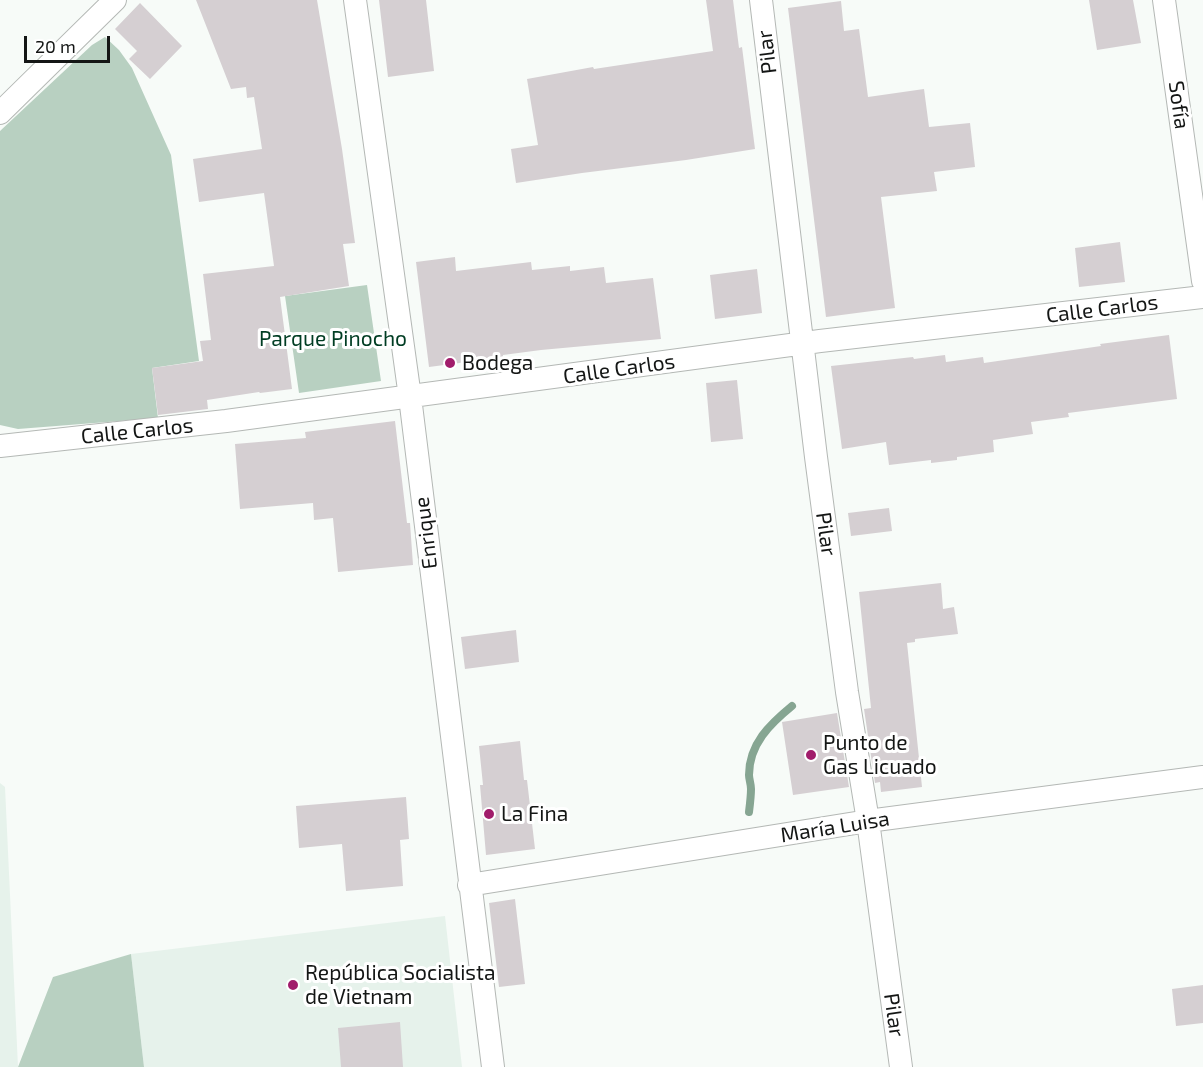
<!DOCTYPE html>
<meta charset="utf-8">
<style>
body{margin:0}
#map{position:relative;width:1203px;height:1067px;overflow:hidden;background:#f7fbf8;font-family:"Exo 2",sans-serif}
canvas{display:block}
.scale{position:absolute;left:24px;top:36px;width:86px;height:27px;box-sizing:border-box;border:3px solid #141615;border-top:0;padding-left:8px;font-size:18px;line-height:21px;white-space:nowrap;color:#141615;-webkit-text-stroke:4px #fff;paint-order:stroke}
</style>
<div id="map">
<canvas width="1203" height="1067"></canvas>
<div class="scale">20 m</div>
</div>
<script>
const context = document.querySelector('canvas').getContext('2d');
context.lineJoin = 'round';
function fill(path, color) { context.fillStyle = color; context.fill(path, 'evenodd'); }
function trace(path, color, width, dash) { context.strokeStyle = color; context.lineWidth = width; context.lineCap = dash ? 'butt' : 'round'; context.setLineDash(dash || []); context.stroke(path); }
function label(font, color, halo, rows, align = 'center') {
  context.font = font + ' "Exo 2",sans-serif'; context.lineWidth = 6; context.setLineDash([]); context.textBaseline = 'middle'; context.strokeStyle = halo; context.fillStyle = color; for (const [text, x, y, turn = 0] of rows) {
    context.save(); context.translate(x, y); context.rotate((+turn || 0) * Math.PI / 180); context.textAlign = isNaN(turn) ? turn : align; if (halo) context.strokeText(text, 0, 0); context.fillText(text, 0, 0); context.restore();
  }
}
const built = new Path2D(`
 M 0,783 L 5,787 L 18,1067 L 0,1067 Z
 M 445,916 L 462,1067 L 144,1067 L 131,954 Z`);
const green = new Path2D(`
 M 105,37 L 119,50 L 132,68 L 171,155 L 199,361 L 152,368 L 158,418 L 18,429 L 0,425 L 0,131 L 92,45 Z
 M 367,285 L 381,381 L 299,393 L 285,296 Z
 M 131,954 L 144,1067 L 18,1067 L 53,977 Z`);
const stream = new Path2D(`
 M 749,812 C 750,804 751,796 751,789 C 751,784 749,779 749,775 C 749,744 770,724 792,706`);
const building = new Path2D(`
 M 196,0 L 317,0 L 342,149 L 355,243 L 343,244 L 349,286 L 280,297 L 292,389 L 260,393 L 259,392 L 207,400 L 208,409 L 158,415 L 152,368 L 203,361 L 200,341 L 211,340 L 203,274 L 274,266 L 264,193 L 199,202 L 193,159 L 262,149 L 254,97 L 247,98 L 246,87 L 231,89 Z
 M 379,0 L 426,0 L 434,71 L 388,77 Z
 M 706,0 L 733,0 L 739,48 L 742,47 L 755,149 L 686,160 L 582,173 L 516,183 L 511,149 L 538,145 L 527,79 L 593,67 L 594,69 L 713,51 Z
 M 1089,0 L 1133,0 L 1141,43 L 1097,50 Z
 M 841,1 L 844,31 L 859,29 L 868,97 L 924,89 L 929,127 L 970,123 L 975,167 L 934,172 L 937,191 L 881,197 L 895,308 L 826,317 L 788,8 Z
 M 140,3 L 182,46 L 150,79 L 129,59 L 137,51 L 115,29 Z
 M 1120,242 L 1125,282 L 1079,287 L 1075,248 Z
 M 455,257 L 456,271 L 531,262 L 532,270 L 570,266 L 570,271 L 604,267 L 606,283 L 653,278 L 661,339 L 541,350 L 503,355 L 503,357 L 467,362 L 429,367 L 416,262 Z
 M 757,269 L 762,313 L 715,319 L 710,275 Z
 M 1169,335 L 1177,399 L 1068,413 L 1069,417 L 1031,422 L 1033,434 L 993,440 L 994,452 L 957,457 L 957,460 L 931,463 L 931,460 L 889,465 L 886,442 L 842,449 L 831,366 L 913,357 L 914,359 L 945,355 L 946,362 L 983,357 L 984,363 L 1101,346 L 1100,344 Z
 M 737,380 L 743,439 L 711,442 L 706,383 Z
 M 395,421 L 407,523 L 410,523 L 413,565 L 338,572 L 333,518 L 314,520 L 313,503 L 240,509 L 235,444 L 306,438 L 305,432 Z
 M 889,508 L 892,531 L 851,536 L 848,513 Z
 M 941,583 L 943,609 L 954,607 L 958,634 L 915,639 L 915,642 L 907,643 L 922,787 L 881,792 L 880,782 L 875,783 L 864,709 L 871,708 L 859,592 Z
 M 516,630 L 519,662 L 465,669 L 461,637 Z
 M 837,713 L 849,787 L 793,795 L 782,722 Z
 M 520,741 L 524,780 L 527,780 L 535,849 L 486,855 L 480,785 L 483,785 L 479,746 Z
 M 406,797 L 409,839 L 400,840 L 403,886 L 346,891 L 342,844 L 299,848 L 296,806 Z
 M 515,899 L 525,984 L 499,987 L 489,903 Z
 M 1203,985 L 1203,1023 L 1176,1026 L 1172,989 Z
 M 400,1022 L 403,1067 L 341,1067 L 338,1028 Z`);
const minor = new Path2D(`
 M 355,0 L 410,397 L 493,1067
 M 761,0 L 816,457 L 847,692 L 868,821 L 901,1067
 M 1164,0 L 1203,281
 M 0,113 L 115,0
 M 0,446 L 226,421 L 820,341 L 1203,297
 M 469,885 L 868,821 L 1203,777`);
const markers = [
 [450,363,6,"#a11c6b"],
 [811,755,6,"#a11c6b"],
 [489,814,6,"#a11c6b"],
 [293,985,6,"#a11c6b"]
];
const streetNames = [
 ["Pilar",767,52,-97],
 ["Sofía",1179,105,82],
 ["Calle Carlos",1102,309,-7],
 ["Calle Carlos",619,369,-8],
 ["Calle Carlos",137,431,-6],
 ["Enrique",426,533,-97],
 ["Pilar",826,534,82],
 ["María Luisa",835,827,-9],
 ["Pilar",894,1015,82]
];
const parkNames = [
 ["Parque Pinocho",333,339]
];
const poiNames = [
 ["Bodega",462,363],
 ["Punto de",823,743],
 ["Gas Licuado",823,767],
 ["La Fina",501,814],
 ["República Socialista",305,973],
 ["de Vietnam",305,997]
];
fill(built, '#e6f2eb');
fill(green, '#b8d0c1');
trace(stream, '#86a592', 8);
fill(building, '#d5cfd2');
trace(minor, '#b4b8b5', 24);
trace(minor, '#fff', 22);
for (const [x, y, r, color] of markers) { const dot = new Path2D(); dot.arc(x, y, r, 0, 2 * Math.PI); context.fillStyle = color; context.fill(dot); trace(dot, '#fff', 2); }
label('21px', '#141615', '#fff', streetNames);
label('21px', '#003d23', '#fff', parkNames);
label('21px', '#141615', '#fff', poiNames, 'left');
</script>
